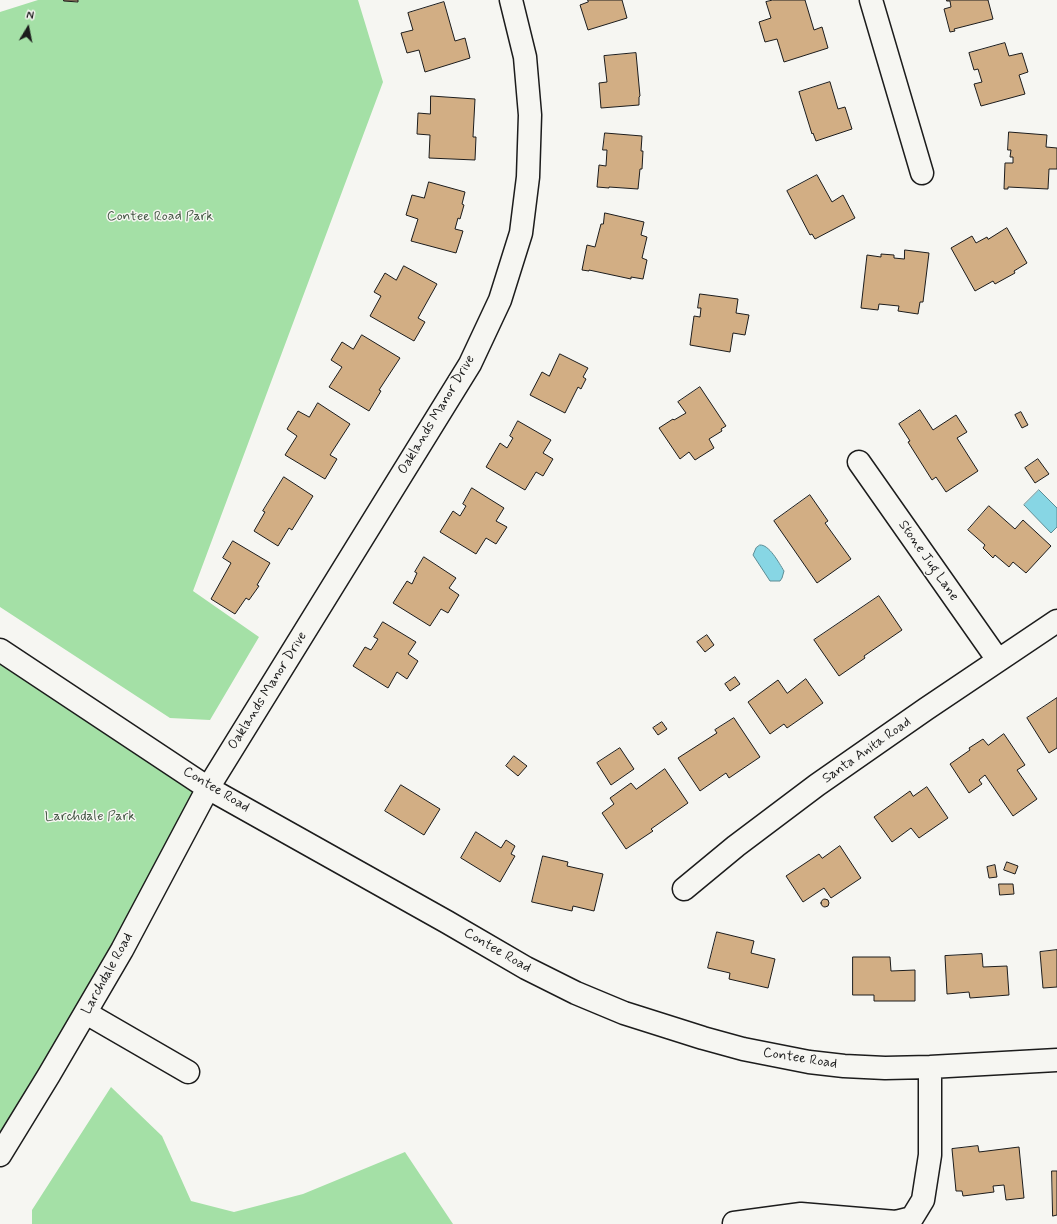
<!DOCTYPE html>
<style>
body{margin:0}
#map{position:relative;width:1057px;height:1224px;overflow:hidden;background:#f6f6f2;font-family:Mynerve,sans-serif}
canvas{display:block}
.north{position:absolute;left:8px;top:8px;width:40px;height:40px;-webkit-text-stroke:3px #f6f6f2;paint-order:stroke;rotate:10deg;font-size:11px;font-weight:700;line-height:16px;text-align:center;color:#1c1c1c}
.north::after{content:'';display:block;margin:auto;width:14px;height:18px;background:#1c1c1c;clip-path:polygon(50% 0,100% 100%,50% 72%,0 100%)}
</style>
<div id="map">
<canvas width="1057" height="1224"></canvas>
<div class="north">N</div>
</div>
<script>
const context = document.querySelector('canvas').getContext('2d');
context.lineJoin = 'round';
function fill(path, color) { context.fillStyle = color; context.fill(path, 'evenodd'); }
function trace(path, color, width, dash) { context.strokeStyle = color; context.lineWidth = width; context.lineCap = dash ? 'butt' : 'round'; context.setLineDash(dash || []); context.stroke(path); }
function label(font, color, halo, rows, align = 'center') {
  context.font = font + ' Mynerve,sans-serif'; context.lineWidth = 3; context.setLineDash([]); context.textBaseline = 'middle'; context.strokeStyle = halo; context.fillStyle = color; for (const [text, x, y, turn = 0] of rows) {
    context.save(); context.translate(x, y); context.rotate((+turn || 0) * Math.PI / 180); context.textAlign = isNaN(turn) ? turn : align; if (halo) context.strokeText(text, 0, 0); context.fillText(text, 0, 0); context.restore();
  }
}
const green = new Path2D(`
 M 38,0 L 358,0 L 383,82 L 193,591 L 259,637 L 210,720 L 170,718 L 0,607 L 0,12 Z
 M 0,650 L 208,788 L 0,1155 Z
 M 111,1087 L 162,1136 L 191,1201 L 234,1212 L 303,1194 L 405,1152 L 453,1224 L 32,1224 L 32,1210 Z`);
const water = new Path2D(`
 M 1039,490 L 1057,508 L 1057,527 L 1051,533 L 1024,505 Z
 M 760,545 C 769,544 779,563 784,571 L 782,578 L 780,581 L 770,581 L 753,555 L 756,548 Z`);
const building = new Path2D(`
 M 64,0 L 78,0 L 78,2 L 64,1 Z
 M 588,0 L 622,0 L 627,18 L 588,30 L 580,5 L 588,2 Z
 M 773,0 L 805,0 L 814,30 L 822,27 L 828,48 L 784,62 L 777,39 L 765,42 L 759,22 L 771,18 L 766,2 Z
 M 947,0 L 988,0 L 993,19 L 954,29 L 955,31 L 950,32 L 944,9 L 951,7 L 950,1 L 947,1 Z
 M 444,2 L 455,41 L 465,38 L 470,58 L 425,72 L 419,50 L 407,53 L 401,33 L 413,30 L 408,13 Z
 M 1005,43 L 1009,56 L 1022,53 L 1028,72 L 1019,75 L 1025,94 L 981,106 L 974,84 L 982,82 L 978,69 L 974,70 L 969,53 Z
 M 636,53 L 640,96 L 639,97 L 639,105 L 601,108 L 599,83 L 607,82 L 604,56 Z
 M 830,82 L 838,109 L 845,107 L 852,129 L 816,141 L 813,133 L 812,134 L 799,92 Z
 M 431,96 L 475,99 L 473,137 L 476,137 L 475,160 L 429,158 L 430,135 L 417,134 L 418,113 L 430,114 Z
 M 1009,132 L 1047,135 L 1046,147 L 1057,148 L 1057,169 L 1049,169 L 1048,189 L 1008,187 L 1008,189 L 1004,189 L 1005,163 L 1013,163 L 1013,157 L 1010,157 L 1011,150 L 1008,150 Z
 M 605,133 L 642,136 L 641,151 L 643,151 L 642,169 L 640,169 L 638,189 L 609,187 L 609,188 L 597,187 L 599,165 L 606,166 L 607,150 L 603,150 Z
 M 817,175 L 832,202 L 843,195 L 855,218 L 815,239 L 812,234 L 810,235 L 787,191 Z
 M 429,182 L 465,192 L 462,204 L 464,205 L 460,219 L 458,218 L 455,229 L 463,231 L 456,253 L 411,241 L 418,219 L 406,215 L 412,195 L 424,198 Z
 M 605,213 L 644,222 L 641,235 L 647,237 L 642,258 L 647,260 L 643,279 L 631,277 L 631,279 L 589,270 L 589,271 L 582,270 L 587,245 L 595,247 L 601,224 L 603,224 Z
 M 1007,228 L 1027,263 L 1014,271 L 1015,273 L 995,284 L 993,281 L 975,291 L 951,248 L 972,236 L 976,243 L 987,237 L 988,239 Z
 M 905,250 L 929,253 L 923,302 L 920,302 L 918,314 L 898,311 L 899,306 L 879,304 L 878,310 L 861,308 L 867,255 L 881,257 L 881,254 L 894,255 L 894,258 L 904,259 Z
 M 404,266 L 437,284 L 418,318 L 425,322 L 414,341 L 370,316 L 381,296 L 374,292 L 385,273 L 396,280 Z
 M 700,294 L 738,299 L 736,313 L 749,315 L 745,335 L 733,333 L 730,352 L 690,345 L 694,316 L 700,317 L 701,308 L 698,308 Z
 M 362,335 L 400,358 L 379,390 L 381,391 L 369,411 L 329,387 L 342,367 L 331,360 L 342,342 L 353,349 Z
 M 560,354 L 588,368 L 583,377 L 586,379 L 581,389 L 578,387 L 565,413 L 530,395 L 542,372 L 549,376 Z
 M 700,387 L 726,426 L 721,429 L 722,431 L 709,439 L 714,448 L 695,460 L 689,452 L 680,459 L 659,428 L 673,419 L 674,420 L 686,413 L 678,402 Z
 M 318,403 L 350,424 L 330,455 L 337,459 L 325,479 L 285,455 L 297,436 L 287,429 L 298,411 L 309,417 Z
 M 920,410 L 933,430 L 956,415 L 967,432 L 957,438 L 978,471 L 946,492 L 936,477 L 932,480 L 908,442 L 910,441 L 899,424 Z
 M 1021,412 L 1028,425 L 1022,428 L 1015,415 Z
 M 518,421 L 551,440 L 543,453 L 553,459 L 543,476 L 536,472 L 525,490 L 486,467 L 500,443 L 507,448 L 513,438 L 510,436 Z
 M 1038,459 L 1049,474 L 1035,483 L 1025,468 Z
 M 284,477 L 313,496 L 292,530 L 289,528 L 278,546 L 254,531 L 265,512 L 263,511 Z
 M 472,488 L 504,508 L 496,521 L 507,527 L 496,544 L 486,538 L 476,554 L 440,532 L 453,511 L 460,516 L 466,506 L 463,504 Z
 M 810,495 L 828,521 L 825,523 L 851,559 L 817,583 L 774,521 Z
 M 989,506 L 1015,529 L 1023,520 L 1051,546 L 1026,573 L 1013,562 L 1009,567 L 995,555 L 993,558 L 983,548 L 985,545 L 968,530 Z
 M 233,541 L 270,563 L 257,585 L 259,586 L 249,600 L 246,598 L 235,614 L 211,599 L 231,563 L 223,558 Z
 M 424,557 L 456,578 L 449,588 L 459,595 L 448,613 L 441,609 L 430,626 L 393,603 L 407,581 L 412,584 L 417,573 L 415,572 Z
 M 879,596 L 902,630 L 864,656 L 865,658 L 839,676 L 814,640 Z
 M 383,622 L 416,642 L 408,654 L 418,661 L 407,679 L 397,672 L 388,688 L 353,666 L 365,647 L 371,650 L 378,639 L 374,637 Z
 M 707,635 L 714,645 L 705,652 L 697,642 Z
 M 735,677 L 740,684 L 730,691 L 725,684 Z
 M 806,679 L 823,703 L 787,728 L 784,724 L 770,734 L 748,702 L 778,680 L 787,693 Z
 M 1057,698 L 1057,748 L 1049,753 L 1027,718 Z
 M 734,718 L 760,757 L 729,778 L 726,773 L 700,791 L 678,758 L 717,733 L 715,730 Z
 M 662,722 L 667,729 L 658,735 L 653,728 Z
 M 1004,734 L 1025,765 L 1017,770 L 1037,799 L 1013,816 L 985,775 L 979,780 L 982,784 L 969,793 L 950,764 L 970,750 L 969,748 L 983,739 L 988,745 Z
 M 620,748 L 634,769 L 611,785 L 597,763 Z
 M 514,756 L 527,766 L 518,776 L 506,766 Z
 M 665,769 L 688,803 L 651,829 L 653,831 L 626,849 L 602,813 L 614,804 L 610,798 L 631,783 L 636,789 Z
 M 401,785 L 440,809 L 424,835 L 385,811 Z
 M 927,787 L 948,818 L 919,838 L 911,828 L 892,842 L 874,817 L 910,791 L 913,796 Z
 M 476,832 L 501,848 L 506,840 L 515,846 L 511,854 L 515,856 L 500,882 L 461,858 Z
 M 840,846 L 861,878 L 831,898 L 824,888 L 803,902 L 786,876 L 819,854 L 822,858 Z
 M 543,856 L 568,862 L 567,866 L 603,874 L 594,911 L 573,906 L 572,911 L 532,902 Z
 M 1007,862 L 1018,866 L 1015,874 L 1004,870 Z
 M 995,865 L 997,877 L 989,878 L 987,867 Z
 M 999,884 L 1013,884 L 1014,894 L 1000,895 Z
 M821 903a4 4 0 1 1 8 0a4 4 0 1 1-8 0Z
 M 717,932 L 754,941 L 751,953 L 775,959 L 768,988 L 729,979 L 730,973 L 708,968 Z
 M 1057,950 L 1057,987 L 1043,988 L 1040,952 Z
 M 982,954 L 983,967 L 1007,966 L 1009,995 L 970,998 L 969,992 L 947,994 L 945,956 Z
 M 853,957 L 890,957 L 891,971 L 915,970 L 915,1001 L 874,1001 L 874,995 L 853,995 Z
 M 978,1146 L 979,1152 L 1019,1147 L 1024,1198 L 1006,1200 L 1004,1185 L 993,1186 L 994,1192 L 963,1196 L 962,1191 L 956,1191 L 952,1149 Z
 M 1052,1171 L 1057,1171 L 1057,1215 L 1053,1216 Z`);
const minor = new Path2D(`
 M 871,0 L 922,173
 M 859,462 L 998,660
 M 0,650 L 208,788 L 447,922 L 526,968 L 576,993 L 624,1013 L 703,1038 L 743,1049 L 809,1062 L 844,1066 L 885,1068 L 930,1067 L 1057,1060
 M 684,889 L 736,846 L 817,785 L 926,709 L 1057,621
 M 86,1013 L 188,1072
 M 0,1155 L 49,1075 L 122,950 L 208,788 L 470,364 L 500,300 L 521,233 L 528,177 L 530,115 L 525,57 L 511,0
 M 734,1223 L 801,1214 L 896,1222 L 912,1218 L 923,1200 L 930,1155 L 930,1067`);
const parkNames = [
 ["Contee Road Park",160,217],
 ["Larchdale Park",90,817]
];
const streetNames = [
 ["Oaklands Manor Drive",437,415,-59],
 ["Stone Jug Lane",928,561,55],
 ["Oaklands Manor Drive",268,691,-58],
 ["Santa Anita Road",867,751,-35],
 ["Contee Road",216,790,31],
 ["Contee Road",497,951,30],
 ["Larchdale Road",108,974,-61],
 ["Contee Road",800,1059,9]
];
fill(green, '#a4e0a6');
fill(water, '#87d6e4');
trace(water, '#5c8c94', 1);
fill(building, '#d2ae84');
trace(building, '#1c1c1c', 1);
trace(minor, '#1c1c1c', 25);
trace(minor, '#f6f6f2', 22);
label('14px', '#455745', '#f6f6f2', parkNames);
label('14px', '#1c1c1c', '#f6f6f2', streetNames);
</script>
